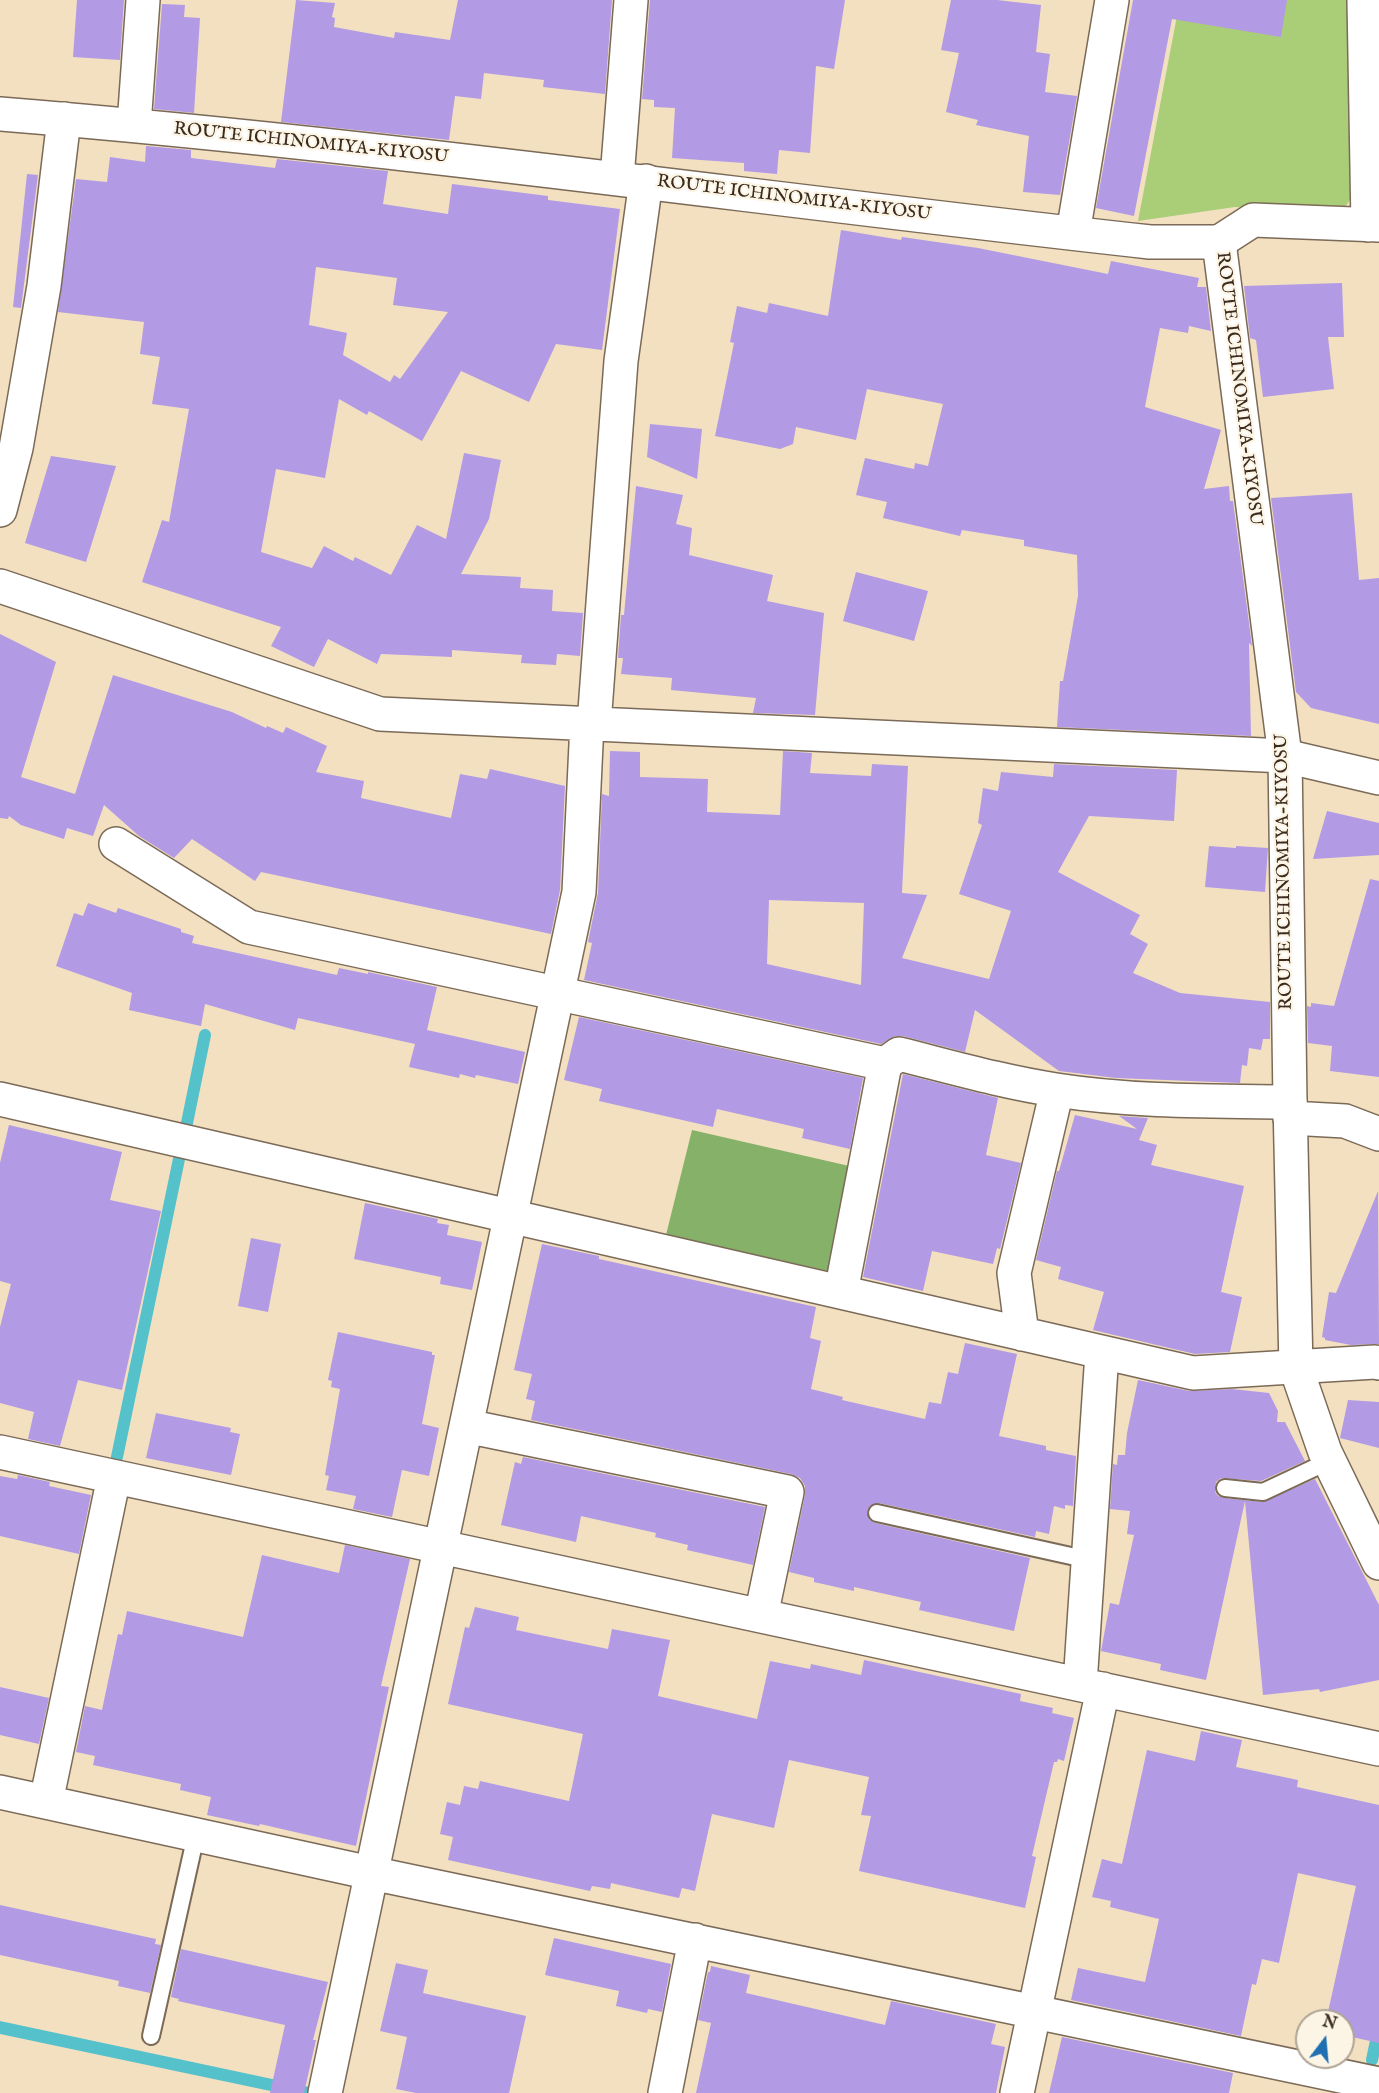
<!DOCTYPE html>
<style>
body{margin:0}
#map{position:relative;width:1379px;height:2093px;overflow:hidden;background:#f2e0c1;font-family:"IM FELL English",serif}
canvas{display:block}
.north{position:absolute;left:1295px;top:2009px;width:60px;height:60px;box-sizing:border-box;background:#fcf5e5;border:2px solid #afa495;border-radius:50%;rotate:16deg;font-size:16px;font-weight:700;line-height:24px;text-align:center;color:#3b2a1e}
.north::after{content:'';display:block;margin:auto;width:21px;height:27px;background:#1f6fb2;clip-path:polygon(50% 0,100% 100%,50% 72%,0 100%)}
</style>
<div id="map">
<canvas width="1379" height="2093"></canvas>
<div class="north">N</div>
</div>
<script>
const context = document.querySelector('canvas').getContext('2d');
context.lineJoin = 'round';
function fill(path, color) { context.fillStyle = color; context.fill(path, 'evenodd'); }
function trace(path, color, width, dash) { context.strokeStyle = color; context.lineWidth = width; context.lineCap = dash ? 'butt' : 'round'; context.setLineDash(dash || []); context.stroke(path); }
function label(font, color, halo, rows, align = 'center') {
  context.font = font + ' "IM FELL English",serif'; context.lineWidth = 4.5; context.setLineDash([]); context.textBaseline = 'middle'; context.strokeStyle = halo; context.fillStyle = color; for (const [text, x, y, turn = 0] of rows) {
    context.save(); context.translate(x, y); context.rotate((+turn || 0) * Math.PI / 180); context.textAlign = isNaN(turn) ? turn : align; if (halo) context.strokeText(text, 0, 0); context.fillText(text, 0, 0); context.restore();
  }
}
const green = new Path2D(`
 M 1180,0 L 1348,0 L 1353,196 L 1342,211 L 1235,207 L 1138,221 Z`);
const forest = new Path2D(`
 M 692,1130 L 858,1168 L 837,1273 L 666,1235 Z`);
const water = new Path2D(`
 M 0,2021 L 338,2093 L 280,2093 L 0,2034 Z`);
const stream = new Path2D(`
 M 187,1123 L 205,1035
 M 117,1457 L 179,1159
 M 1372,2060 L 1379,2026`);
const building = new Path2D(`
 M 77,0 L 124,0 L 120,60 L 73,57 Z
 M 296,0 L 335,3 L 332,17 L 335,18 L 334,27 L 394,38 L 395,32 L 450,40 L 458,0 L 612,0 L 605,94 L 543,87 L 544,80 L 484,73 L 481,99 L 455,96 L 449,140 L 281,122 Z
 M 650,0 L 845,0 L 834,69 L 816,66 L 810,153 L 779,150 L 777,174 L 744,171 L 744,163 L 672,158 L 675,108 L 654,107 L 654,100 L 642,99 Z
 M 951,0 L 997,0 L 1041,5 L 1036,52 L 1050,54 L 1045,92 L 1077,96 L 1060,195 L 1023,192 L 1029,136 L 976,125 L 978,120 L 946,112 L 959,53 L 941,50 Z
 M 1133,0 L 1287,0 L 1281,37 L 1172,19 L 1134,216 L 1096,208 Z
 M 162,4 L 185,5 L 184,17 L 200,18 L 194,113 L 154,109 Z
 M 146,146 L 191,150 L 191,158 L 275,168 L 277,159 L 388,171 L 383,204 L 448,214 L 452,184 L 548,196 L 548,200 L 620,209 L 602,350 L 556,344 L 529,402 L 461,371 L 422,441 L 369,411 L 367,415 L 339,399 L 325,478 L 276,469 L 261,552 L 312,568 L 324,546 L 353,561 L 355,557 L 391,575 L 417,525 L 446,539 L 464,453 L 501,460 L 489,519 L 461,574 L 521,577 L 520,588 L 553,590 L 552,611 L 583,613 L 580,656 L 557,654 L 556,665 L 521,663 L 522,655 L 452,650 L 452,657 L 381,654 L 377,664 L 328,639 L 314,667 L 271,646 L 281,627 L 142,582 L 162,520 L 169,522 L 189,409 L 152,404 L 160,357 L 140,354 L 144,322 L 58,312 L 76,179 L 107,182 L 110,157 L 145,162 ZM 316,267 L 397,278 L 393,305 L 448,312 L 400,379 L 394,375 L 390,382 L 343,355 L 347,333 L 309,325 Z
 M 27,174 L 38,175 L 21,308 L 13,307 Z
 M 841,230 L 901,240 L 902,237 L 978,248 L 1108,274 L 1111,261 L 1199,278 L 1197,287 L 1206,287 L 1211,331 L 1189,326 L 1188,333 L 1160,328 L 1145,407 L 1221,430 L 1204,489 L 1229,486 L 1230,501 L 1233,501 L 1252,646 L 1249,643 L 1251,736 L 1057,727 L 1060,681 L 1063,681 L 1078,596 L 1077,555 L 1024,546 L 1024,540 L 962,530 L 960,536 L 883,518 L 887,502 L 856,495 L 865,458 L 914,469 L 915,463 L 928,466 L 943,404 L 867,389 L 856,440 L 796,427 L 793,444 L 780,449 L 715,436 L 734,343 L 730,342 L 737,306 L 767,313 L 769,303 L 828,316 Z
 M 1342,283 L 1344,337 L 1328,337 L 1334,389 L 1263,397 L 1256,340 L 1250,338 L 1244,286 Z
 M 650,424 L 702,429 L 697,479 L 647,457 Z
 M 51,456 L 116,466 L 86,562 L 25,543 Z
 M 636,486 L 683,495 L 676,524 L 692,528 L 689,555 L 773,575 L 767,601 L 824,613 L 815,715 L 753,713 L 756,698 L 671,690 L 672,678 L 621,674 L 623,658 L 618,658 L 621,615 L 624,615 Z
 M 1352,493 L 1359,580 L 1379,578 L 1379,724 L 1311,708 L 1296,692 L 1271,498 Z
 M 856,572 L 928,591 L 914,641 L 843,621 Z
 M 0,634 L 56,662 L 21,777 L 75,794 L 113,675 L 232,712 L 266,728 L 267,726 L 283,733 L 286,727 L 327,746 L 316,772 L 364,781 L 361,798 L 451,818 L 460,774 L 487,779 L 490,769 L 565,786 L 560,890 L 551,934 L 261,872 L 255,881 L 192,839 L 174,858 L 139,836 L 104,805 L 93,836 L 67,828 L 64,839 L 21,825 L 9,816 L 8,819 L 0,818 Z
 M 610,751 L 640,752 L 640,777 L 708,779 L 707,812 L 780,815 L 783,751 L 812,753 L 810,773 L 871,776 L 872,764 L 908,766 L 902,893 L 927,895 L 902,958 L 989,979 L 1011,911 L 959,894 L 982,825 L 978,823 L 983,788 L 998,791 L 1001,772 L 1053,777 L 1054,764 L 1177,770 L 1174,821 L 1089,816 L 1058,872 L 1140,915 L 1130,934 L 1148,944 L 1133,973 L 1180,993 L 1270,1002 L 1270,1039 L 1263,1039 L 1261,1050 L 1249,1048 L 1247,1066 L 1242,1065 L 1240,1083 L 1116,1078 L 1059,1071 L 975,1010 L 965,1052 L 903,1036 L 895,1036 L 881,1044 L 584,980 L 592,943 L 588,942 L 598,893 L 602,794 L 609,796 ZM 769,900 L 864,903 L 861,985 L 767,964 Z
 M 1327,811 L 1379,823 L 1379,855 L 1313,859 Z
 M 1209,846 L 1236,848 L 1236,846 L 1268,848 L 1265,892 L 1205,887 Z
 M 1370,879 L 1379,881 L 1379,1077 L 1330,1071 L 1332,1046 L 1308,1043 L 1307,1006 L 1311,1007 L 1311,1003 L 1334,1006 Z
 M 88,903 L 116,913 L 118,908 L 181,929 L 181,932 L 194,936 L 192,943 L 337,975 L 339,968 L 368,974 L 368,972 L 437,987 L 427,1030 L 525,1052 L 518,1084 L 476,1075 L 475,1078 L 460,1074 L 459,1078 L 409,1067 L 415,1044 L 298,1018 L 295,1030 L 205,1004 L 201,1026 L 129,1010 L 132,993 L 56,966 L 74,913 L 83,916 Z
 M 579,1017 L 863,1078 L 850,1149 L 802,1138 L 804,1129 L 717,1109 L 713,1127 L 599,1101 L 602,1089 L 564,1080 Z
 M 903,1074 L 998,1098 L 986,1155 L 1021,1163 L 1000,1249 L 997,1248 L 993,1264 L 932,1251 L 923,1291 L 863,1277 Z
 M 1075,1115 L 1137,1129 L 1119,1116 L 1148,1118 L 1139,1140 L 1157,1145 L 1151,1165 L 1244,1186 L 1221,1292 L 1242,1297 L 1230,1352 L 1195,1354 L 1093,1330 L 1104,1292 L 1058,1279 L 1061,1267 L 1036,1260 L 1057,1171 L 1059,1171 Z
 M 9,1125 L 122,1152 L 110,1200 L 161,1211 L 122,1390 L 78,1380 L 60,1446 L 28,1439 L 34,1412 L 0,1403 L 0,1327 L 11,1284 L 0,1281 L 0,1163 Z
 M 1378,1191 L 1379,1344 L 1351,1345 L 1325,1340 L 1325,1338 L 1322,1337 L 1329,1292 L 1336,1293 Z
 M 365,1203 L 438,1219 L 437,1223 L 449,1225 L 447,1235 L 482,1242 L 472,1290 L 440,1284 L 441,1277 L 354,1259 Z
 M 251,1238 L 281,1244 L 268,1312 L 238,1306 Z
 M 542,1244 L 599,1256 L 599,1259 L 816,1307 L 810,1338 L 821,1341 L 811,1389 L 843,1397 L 842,1400 L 925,1419 L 929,1402 L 941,1404 L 948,1372 L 958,1374 L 965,1343 L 1017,1354 L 999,1436 L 1046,1446 L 1046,1450 L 1076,1456 L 1073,1506 L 1065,1505 L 1065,1509 L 1054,1506 L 1049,1534 L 1036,1531 L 1035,1537 L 879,1503 L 870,1506 L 867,1511 L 870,1520 L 875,1523 L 1030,1558 L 1014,1631 L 919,1610 L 921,1602 L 854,1587 L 854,1591 L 814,1582 L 814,1578 L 789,1572 L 805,1495 L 805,1486 L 800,1478 L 791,1474 L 531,1420 L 535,1401 L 526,1399 L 532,1374 L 514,1370 Z
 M 338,1332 L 432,1352 L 432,1355 L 435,1355 L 422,1424 L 439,1428 L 429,1476 L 402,1470 L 392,1517 L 353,1509 L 356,1496 L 326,1490 L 329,1476 L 325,1475 L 340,1389 L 331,1387 L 332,1381 L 328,1380 Z
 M 1138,1380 L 1189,1391 L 1232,1389 L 1269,1393 L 1278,1411 L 1277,1422 L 1285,1422 L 1305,1461 L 1261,1481 L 1221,1478 L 1216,1482 L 1215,1492 L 1218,1496 L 1224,1498 L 1263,1502 L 1315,1479 L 1379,1605 L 1379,1680 L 1320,1692 L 1319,1689 L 1263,1695 L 1245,1501 L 1206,1680 L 1160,1670 L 1161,1664 L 1101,1651 L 1110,1603 L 1119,1605 L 1134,1535 L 1127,1534 L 1130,1511 L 1110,1509 L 1113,1464 L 1117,1465 L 1118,1455 L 1125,1455 L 1127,1433 Z
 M 1348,1400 L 1379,1402 L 1379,1448 L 1340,1438 Z
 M 156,1413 L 231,1428 L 230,1432 L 240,1434 L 231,1475 L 146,1458 Z
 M 523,1457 L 765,1507 L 753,1565 L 687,1550 L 688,1545 L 655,1537 L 656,1533 L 581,1516 L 576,1542 L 501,1525 L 515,1462 L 521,1464 Z
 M 18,1475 L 50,1482 L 49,1486 L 91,1495 L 79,1554 L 0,1536 L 0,1476 L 17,1479 Z
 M 345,1545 L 410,1559 L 381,1686 L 389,1687 L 356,1846 L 260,1824 L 259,1826 L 207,1815 L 211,1797 L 180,1790 L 181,1784 L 93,1765 L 95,1756 L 76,1752 L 85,1706 L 102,1710 L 118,1634 L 122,1635 L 127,1611 L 243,1637 L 262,1555 L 339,1573 Z
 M 475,1607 L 519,1617 L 516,1630 L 608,1649 L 612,1629 L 670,1640 L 658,1696 L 757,1719 L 770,1661 L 810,1669 L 811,1664 L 861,1675 L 864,1660 L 1021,1694 L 1020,1701 L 1053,1708 L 1052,1713 L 1074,1718 L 1064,1761 L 1058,1759 L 1057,1762 L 1054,1762 L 1032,1856 L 1036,1857 L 1025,1908 L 859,1871 L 871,1816 L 861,1815 L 869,1777 L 789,1760 L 774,1828 L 712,1814 L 695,1891 L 682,1888 L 679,1898 L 611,1883 L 610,1889 L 592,1886 L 590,1891 L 448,1860 L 453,1837 L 440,1834 L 447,1802 L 460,1805 L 464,1786 L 478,1789 L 480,1781 L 569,1801 L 583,1734 L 448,1704 L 465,1627 L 469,1628 Z
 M 0,1687 L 49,1698 L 39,1744 L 0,1735 Z
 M 1201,1731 L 1242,1740 L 1236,1767 L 1298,1780 L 1297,1787 L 1379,1805 L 1379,2043 L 1343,2035 L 1343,2021 L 1326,2021 L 1356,1886 L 1298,1873 L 1279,1963 L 1262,1959 L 1256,1985 L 1252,1984 L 1241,2036 L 1071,2000 L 1078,1968 L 1145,1982 L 1159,1919 L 1110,1907 L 1111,1901 L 1092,1897 L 1102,1859 L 1122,1864 L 1147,1750 L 1195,1761 Z
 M 0,1905 L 156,1939 L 155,1944 L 161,1945 L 150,1993 L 118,1986 L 119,1981 L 0,1955 Z
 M 554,1938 L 671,1964 L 662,2012 L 648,2009 L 647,2013 L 616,2006 L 619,1991 L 545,1975 Z
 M 181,1949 L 328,1982 L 313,2040 L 316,2040 L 304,2093 L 270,2093 L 285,2025 L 178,2001 L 179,1999 L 171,1997 Z
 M 396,1963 L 428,1970 L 423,1993 L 526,2016 L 509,2093 L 416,2093 L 396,2089 L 407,2037 L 380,2031 Z
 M 711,1966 L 750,1975 L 746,1993 L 885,2025 L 891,2001 L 996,2024 L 991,2044 L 1005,2047 L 996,2093 L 696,2093 L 711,2023 L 698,2020 L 708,1972 L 710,1972 Z
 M 1062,2037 L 1233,2073 L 1229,2093 L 1049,2093 Z`);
const service = new Path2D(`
 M 1225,1488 L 1263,1492 L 1329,1461
 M 877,1513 L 1089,1560
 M 151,2036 L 196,1835`);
const minor = new Path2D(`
 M 1364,0 L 1368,225
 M 134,125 L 143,0
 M 617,178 L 631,0
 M 1073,233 L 1112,0
 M 1219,242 L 1253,220 L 1379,225
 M 0,510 L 16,448 L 44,286 L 64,119
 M 0,586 L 380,714 L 1285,756
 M 594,724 L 621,361 L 646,181
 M 116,844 L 249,927 L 885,1064 L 899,1054 C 951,1067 1003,1082 1056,1090 C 1133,1102 1211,1101 1290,1102
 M 0,1099 L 1193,1373 L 1375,1362 L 1379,1363
 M 1290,1118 L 1345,1121 L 1379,1134
 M 841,1292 L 885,1064
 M 1022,1334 L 1014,1273 L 1057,1090
 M 466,1426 L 787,1492 L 761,1616
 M 0,1452 L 1379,1749
 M 1080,1684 L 1102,1353
 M 0,1792 L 371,1873 L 1379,2084
 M 46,1802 L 114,1477
 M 325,2093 L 579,892 L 587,723
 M 665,2093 L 695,1940
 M 1017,2093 L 1103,1689`);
const tertiary = new Path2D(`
 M 1285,756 L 1379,778`);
const secondary = new Path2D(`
 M 0,114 C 384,145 766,200 1150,242 L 1219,242 L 1285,756 L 1290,1102 L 1296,1368 L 1325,1452 L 1379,1563`);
const streetNames = [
 ["ROUTE ICHINOMIYA-KIYOSU",311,144,6],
 ["ROUTE ICHINOMIYA-KIYOSU",794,199,7],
 ["ROUTE ICHINOMIYA-KIYOSU",1238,389,83],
 ["ROUTE ICHINOMIYA-KIYOSU",1285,872,-91]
];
fill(green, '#a9ce77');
fill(forest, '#86b168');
fill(water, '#54c1cb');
trace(stream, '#54c1cb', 12);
fill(building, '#b29ae5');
trace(service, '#7b6a57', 20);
trace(minor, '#7b6a57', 36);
trace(tertiary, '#7b6a57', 36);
trace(secondary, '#7b6a57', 36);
trace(service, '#fff', 16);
trace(minor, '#fff', 33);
trace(tertiary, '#fff', 33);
trace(secondary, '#fff', 33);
label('18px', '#3b2a1e', '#fcf5e5', streetNames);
</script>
